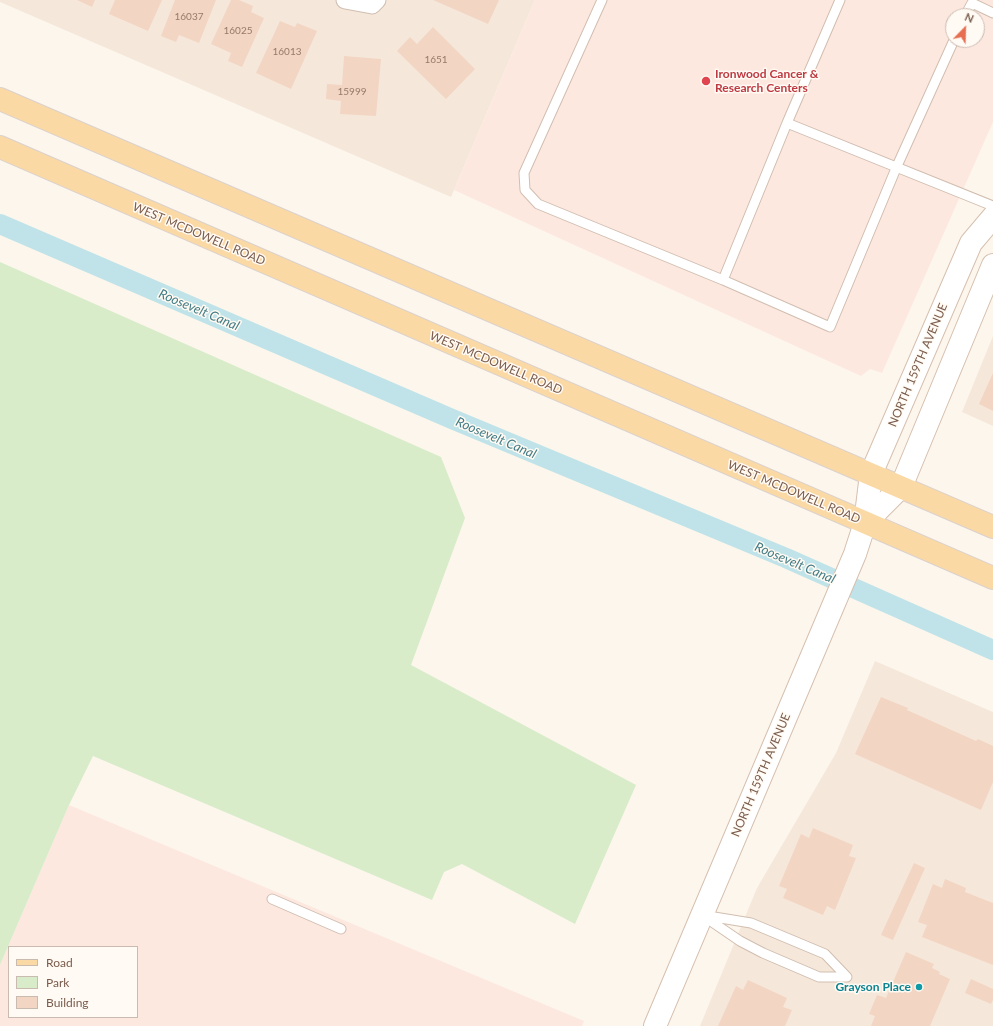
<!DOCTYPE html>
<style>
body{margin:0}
#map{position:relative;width:993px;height:1026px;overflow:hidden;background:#fdf6ec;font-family:Lato,sans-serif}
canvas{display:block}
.legend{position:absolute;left:8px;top:946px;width:130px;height:72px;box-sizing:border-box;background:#fffaf3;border:1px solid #cabbb1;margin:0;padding:5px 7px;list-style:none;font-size:12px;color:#7a5c4d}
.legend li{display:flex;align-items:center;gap:8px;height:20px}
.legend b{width:20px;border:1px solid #cabbb1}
.north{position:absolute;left:945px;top:8px;width:40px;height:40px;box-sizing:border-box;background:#fffaf3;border:1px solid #cabbb1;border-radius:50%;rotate:23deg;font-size:11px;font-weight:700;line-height:16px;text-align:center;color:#7a5c4d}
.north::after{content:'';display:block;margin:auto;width:14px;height:18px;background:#e76f51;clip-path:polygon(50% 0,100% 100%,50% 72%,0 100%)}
</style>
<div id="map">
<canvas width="993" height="1026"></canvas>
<ul class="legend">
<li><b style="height:5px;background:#fbd9a5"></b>Road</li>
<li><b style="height:11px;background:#d8ecc9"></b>Park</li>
<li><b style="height:11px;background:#f3d5c3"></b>Building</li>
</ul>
<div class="north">N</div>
</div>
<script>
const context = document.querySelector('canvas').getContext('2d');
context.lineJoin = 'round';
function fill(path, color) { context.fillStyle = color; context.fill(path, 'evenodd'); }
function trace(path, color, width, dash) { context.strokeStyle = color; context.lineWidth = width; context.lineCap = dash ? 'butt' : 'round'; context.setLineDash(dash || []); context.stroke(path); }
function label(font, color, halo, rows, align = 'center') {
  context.font = font + ' Lato,sans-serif'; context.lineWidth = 3; context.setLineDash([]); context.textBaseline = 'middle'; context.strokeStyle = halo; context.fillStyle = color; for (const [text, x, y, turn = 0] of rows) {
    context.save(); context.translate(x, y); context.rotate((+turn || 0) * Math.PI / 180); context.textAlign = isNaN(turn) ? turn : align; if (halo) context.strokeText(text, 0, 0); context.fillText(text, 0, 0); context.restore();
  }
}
const residential = new Path2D(`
 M 0,0 L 535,0 L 451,197 L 0,2 Z
 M 993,336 L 993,426 L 962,412 Z
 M 875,661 L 993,712 L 993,1026 L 700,1026 L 757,888 L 836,753 Z`);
const commercial = new Path2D(`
 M 535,0 L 993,0 L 993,122 L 882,373 L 870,369 L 861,376 L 454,190 ZM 953,16 L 977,16 L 977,40 L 953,40 Z
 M 69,805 L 584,1021 L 582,1026 L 0,1026 L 0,965 ZM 9,947 L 137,947 L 137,1017 L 9,1017 Z`);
const green = new Path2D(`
 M 0,262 L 441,457 L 465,518 L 411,665 L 636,785 L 575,924 L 462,864 L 444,872 L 432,900 L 93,756 L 69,805 L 0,965 Z`);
const canal = new Path2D(`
 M 0,224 L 452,419 L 786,558 L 993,650`);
const building = new Path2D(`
 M 77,0 L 95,0 L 92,7 Z
 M 115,0 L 162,0 L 148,31 L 109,14 Z
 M 175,0 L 216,0 L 199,43 L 179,35 L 176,42 L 161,36 Z
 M 231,0 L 239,0 L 253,6 L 251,12 L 264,18 L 242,67 L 228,61 L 231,53 L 211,44 Z
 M 433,0 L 499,0 L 488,24 Z
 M 280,21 L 295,27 L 297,23 L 317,31 L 291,89 L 256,73 Z
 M 433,27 L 475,69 L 446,99 L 397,51 L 410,37 L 417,44 Z
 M 344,56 L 381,59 L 376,116 L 340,114 L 341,101 L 326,99 L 327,84 L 342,85 Z
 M 993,373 L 993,411 L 979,404 Z
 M 881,697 L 908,708 L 907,710 L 976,741 L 978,739 L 993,746 L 993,782 L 981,810 L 855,754 Z
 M 813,828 L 853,845 L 849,856 L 856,858 L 835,910 L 827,906 L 823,915 L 783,898 L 787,889 L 779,886 L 801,834 L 809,838 Z
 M 914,863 L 925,868 L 893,940 L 881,935 Z
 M 945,879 L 966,888 L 965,892 L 993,903 L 993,965 L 922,937 L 927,925 L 918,922 L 933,884 L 942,888 Z
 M 906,952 L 934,964 L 932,968 L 940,972 L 939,974 L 950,979 L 930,1026 L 871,1026 L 875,1016 L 869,1014 L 877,995 L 886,998 Z
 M 971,979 L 993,989 L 993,1000 L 991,1004 L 965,993 Z
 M 748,980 L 787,998 L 783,1007 L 792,1010 L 785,1026 L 718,1026 L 736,986 L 743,990 Z`);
const lane = new Path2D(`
 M 602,0 L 524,173 L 525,190 L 538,204 L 723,280
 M 965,16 L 972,3 L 993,13
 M 954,40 L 897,166 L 830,327 L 723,280 L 787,123 C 856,151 925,178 993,206
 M 787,123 L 840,0
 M 272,899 L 341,929
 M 702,915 L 751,923 L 825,954 L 847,977 L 819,977 L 763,953 L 740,941 Z`);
const street = new Path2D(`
 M 345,0 L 372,5 L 377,0`);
const secondary = new Path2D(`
 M 865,523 L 901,487 L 993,265
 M 655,1026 L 855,554 L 865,523 L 871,474 L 971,243 L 993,217`);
const primary = new Path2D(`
 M 0,99 L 993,527
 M 0,147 L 993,578`);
const markers = [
 [706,81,5,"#e0444e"],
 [919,987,4,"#0f9aa8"]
];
const numberNames = [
 ["16037",189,17],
 ["16025",238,31],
 ["16013",287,52],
 ["1651",436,60],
 ["15999",352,92]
];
const healthNames = [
 ["Ironwood Cancer &",715,74],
 ["Research Centers",715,88]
];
const streetNames = [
 ["WEST MCDOWELL ROAD",199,234,23],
 ["WEST MCDOWELL ROAD",496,363,23],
 ["NORTH 159TH AVENUE",918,365,-67],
 ["WEST MCDOWELL ROAD",794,492,23],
 ["NORTH 159TH AVENUE",761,775,-67]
];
const cultureNames = [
 ["Grayson Place",911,987]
];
const waterNames = [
 ["Roosevelt Canal",199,310,23],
 ["Roosevelt Canal",496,438,23],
 ["Roosevelt Canal",795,563,23]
];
fill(residential, '#f5e8da');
fill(commercial, '#fde8e0');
fill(green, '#d8ecc9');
trace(canal, '#bfe3e8', 20);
fill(building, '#f3d5c3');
trace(lane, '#d1beb0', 11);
trace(street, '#d1beb0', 19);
trace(secondary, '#d6c0b0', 24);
trace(primary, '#dad1cd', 24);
trace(lane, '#fff', 9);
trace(street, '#fff', 17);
trace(secondary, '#fff', 22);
trace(primary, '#fbd9a5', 22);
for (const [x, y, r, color] of markers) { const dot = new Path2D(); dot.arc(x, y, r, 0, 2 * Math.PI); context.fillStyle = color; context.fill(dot); trace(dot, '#fffaf3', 1.5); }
label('10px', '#987a6a', null, numberNames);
label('bold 12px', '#be3a42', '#fffaf3', healthNames, 'left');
label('12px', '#7a5c4d', '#fffaf3', streetNames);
label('bold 12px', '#0d838f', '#fffaf3', cultureNames, 'right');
label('italic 13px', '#437c86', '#fffaf3', waterNames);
</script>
